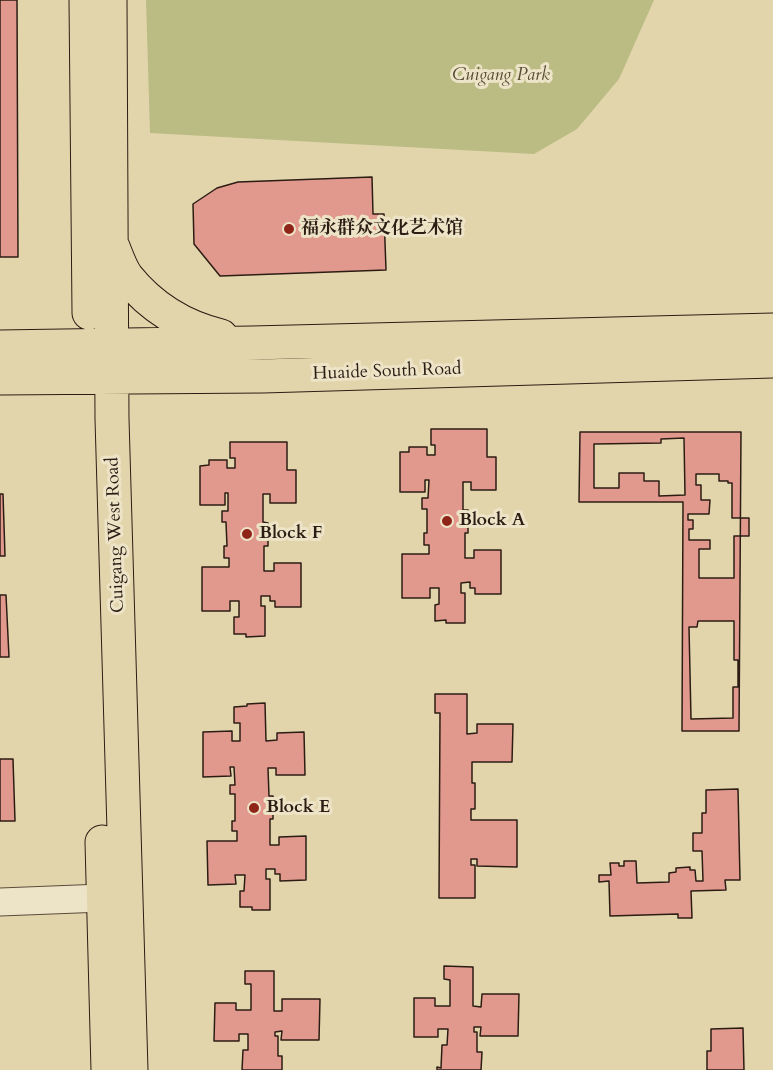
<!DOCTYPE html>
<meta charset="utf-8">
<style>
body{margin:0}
canvas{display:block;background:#e3d5ab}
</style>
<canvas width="773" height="1070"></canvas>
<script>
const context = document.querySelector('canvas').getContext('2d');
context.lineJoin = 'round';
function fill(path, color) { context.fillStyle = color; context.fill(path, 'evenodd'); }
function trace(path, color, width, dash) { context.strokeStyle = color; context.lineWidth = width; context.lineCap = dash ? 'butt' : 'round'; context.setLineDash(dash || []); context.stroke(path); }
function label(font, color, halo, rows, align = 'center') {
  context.font = font + ' Cardo,"Noto Serif SC",serif'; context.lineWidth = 6; context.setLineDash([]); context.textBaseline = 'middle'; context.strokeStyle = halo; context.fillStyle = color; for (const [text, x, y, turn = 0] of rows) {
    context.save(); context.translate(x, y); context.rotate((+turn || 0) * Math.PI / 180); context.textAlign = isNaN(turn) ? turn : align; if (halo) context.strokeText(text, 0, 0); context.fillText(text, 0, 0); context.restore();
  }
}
const green = new Path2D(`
 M 146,0 L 654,0 L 619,79 L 577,129 L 534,154 L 150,133 Z`);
const building = new Path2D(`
 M 0,0 L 17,0 L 18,257 L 0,257 Z
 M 372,177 L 373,214 L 384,214 L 386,270 L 220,276 L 194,244 L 193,204 L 217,188 L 238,182 Z
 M 431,429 L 487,429 L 487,457 L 496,457 L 496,490 L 471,490 L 471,482 L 463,482 L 463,510 L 468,510 L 468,533 L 465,533 L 465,558 L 474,558 L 474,550 L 501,550 L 501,594 L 475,594 L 475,588 L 470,588 L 470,582 L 461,583 L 461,593 L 465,593 L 465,623 L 446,623 L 446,620 L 435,621 L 435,605 L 439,604 L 439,588 L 430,588 L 430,598 L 402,598 L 402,554 L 429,554 L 429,545 L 424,545 L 424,533 L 427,533 L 427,509 L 422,509 L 422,498 L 428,498 L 429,480 L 425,480 L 425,492 L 400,492 L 400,452 L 409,452 L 409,447 L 427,447 L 427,455 L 435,455 L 435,445 L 431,445 Z
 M 580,432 L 741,432 L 739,731 L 682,731 L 683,502 L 579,502 Z
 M 684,438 L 685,495 L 659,496 L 659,481 L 644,481 L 644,473 L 619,473 L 619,488 L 594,488 L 594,444 L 661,443 L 661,439 Z
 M 230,442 L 287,442 L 287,470 L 296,470 L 296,503 L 270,503 L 270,494 L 263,494 L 263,522 L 268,523 L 268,546 L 264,546 L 264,571 L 274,571 L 274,563 L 301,563 L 301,607 L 275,607 L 275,601 L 270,601 L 270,596 L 261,596 L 261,606 L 265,606 L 265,636 L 246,637 L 246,634 L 234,634 L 234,617 L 239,617 L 239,601 L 230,601 L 230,611 L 202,611 L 202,567 L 229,567 L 229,558 L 224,558 L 224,546 L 227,546 L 226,522 L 222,522 L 222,511 L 228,511 L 228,493 L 225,493 L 225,505 L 200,505 L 200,466 L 209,465 L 209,460 L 227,460 L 227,468 L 235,468 L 235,458 L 230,458 Z
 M 696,474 L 719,474 L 719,481 L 728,481 L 728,483 L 732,483 L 732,518 L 749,518 L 749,536 L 734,536 L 734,578 L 699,578 L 699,549 L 710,549 L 710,540 L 689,540 L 689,529 L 693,529 L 693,520 L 688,520 L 688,514 L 709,514 L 710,500 L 701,500 L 701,485 L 696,485 Z
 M 0,494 L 3,494 L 5,556 L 0,556 Z
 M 0,595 L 6,595 L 9,657 L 0,657 Z
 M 698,621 L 734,621 L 734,660 L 738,660 L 738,687 L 733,687 L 733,718 L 691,719 L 689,627 L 697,627 Z
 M 435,694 L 467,694 L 467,734 L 477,733 L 477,724 L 513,724 L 512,762 L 472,762 L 472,783 L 475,783 L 475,809 L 471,809 L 471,820 L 517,820 L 517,867 L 477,866 L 477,859 L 471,859 L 471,865 L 475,865 L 475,898 L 439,898 L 440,713 L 435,713 Z
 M 265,703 L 266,741 L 277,740 L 277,733 L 304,732 L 305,775 L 276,775 L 276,768 L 268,768 L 269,796 L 273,796 L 273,819 L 270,819 L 270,845 L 279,845 L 279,837 L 306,836 L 306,880 L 280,881 L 280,874 L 275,874 L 275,869 L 266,869 L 266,879 L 270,879 L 270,910 L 252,910 L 252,907 L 240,907 L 240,891 L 244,891 L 245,875 L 235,875 L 236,884 L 208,885 L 207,841 L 237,841 L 237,831 L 232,831 L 232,821 L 235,821 L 235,794 L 230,794 L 230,785 L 235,785 L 234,767 L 230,767 L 231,776 L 203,777 L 203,732 L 232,731 L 232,741 L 240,741 L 240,723 L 234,723 L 234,707 L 247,706 L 247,704 Z
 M 0,759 L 13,759 L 15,821 L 0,821 Z
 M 738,789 L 740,880 L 725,880 L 726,890 L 691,891 L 692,918 L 678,918 L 678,914 L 610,916 L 609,881 L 599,882 L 599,875 L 611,875 L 610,863 L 619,863 L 619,866 L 624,866 L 624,861 L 636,861 L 637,883 L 669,882 L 669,873 L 676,872 L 676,868 L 690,867 L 690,870 L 695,870 L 696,881 L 703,881 L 702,851 L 693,851 L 693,833 L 702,833 L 702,813 L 706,813 L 706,790 Z
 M 444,966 L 473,967 L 473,1006 L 481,1007 L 482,994 L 519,994 L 518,1036 L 480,1036 L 481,1027 L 474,1027 L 474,1032 L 477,1032 L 477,1052 L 482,1052 L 481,1070 L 437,1070 L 437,1067 L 441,1068 L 442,1045 L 447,1045 L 448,1029 L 438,1029 L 438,1037 L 414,1037 L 414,998 L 435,998 L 435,1006 L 450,1006 L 450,980 L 444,979 Z
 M 245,971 L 274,971 L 274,1011 L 282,1011 L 282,999 L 320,999 L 319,1040 L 281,1040 L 282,1031 L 275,1032 L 275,1036 L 278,1036 L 278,1056 L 282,1056 L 282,1070 L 242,1070 L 243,1050 L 248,1050 L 248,1034 L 239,1034 L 239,1041 L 214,1041 L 215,1003 L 236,1003 L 236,1010 L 251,1010 L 251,984 L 245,984 Z
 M 743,1028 L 744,1070 L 707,1070 L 707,1051 L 711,1051 L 711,1029 Z`);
const minor = new Path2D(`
 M 0,902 L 103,898`);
const major = new Path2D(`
 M 86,0 L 89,313
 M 110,0 L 112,419 L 131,1070
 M 113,247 C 117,257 121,269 127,277 C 151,307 184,327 221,336
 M 0,347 L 252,343 L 773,330
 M 0,378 L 263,376 L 773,361
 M 102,842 L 108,1070`);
const markers = [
 [289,229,6,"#8f2418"],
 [447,521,6,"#8f2418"],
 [247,534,6,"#8f2418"],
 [254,808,6,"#8f2418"]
];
const parkNames = [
 ["Cuigang Park",501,76]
];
const poiNames = [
 ["福永群众文化艺术馆",301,229],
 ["Block A",459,521],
 ["Block F",259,534],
 ["Block E",266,808]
];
const streetNames = [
 ["Huaide South Road",387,372,-2],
 ["Cuigang West Road",116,535,-92]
];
fill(green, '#babc84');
fill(building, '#e1998d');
trace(building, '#2c1d14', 1.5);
trace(minor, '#5a4b3a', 29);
trace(major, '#2c1d14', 35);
trace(minor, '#ede4c8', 27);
trace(major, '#e3d5ab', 33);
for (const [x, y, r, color] of markers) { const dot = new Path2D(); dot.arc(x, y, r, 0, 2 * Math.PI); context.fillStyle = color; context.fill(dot); trace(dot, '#ede4c8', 2); }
label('italic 18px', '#574d36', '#ede4c8', parkNames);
label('bold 18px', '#2c1d14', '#ede4c8', poiNames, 'left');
label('18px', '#2c1d14', '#ede4c8', streetNames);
</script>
